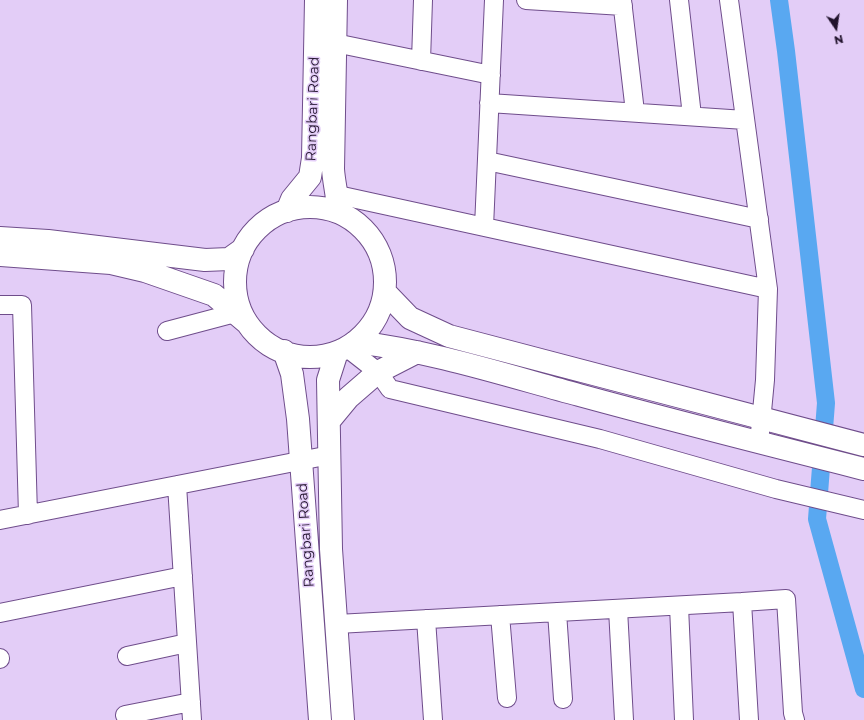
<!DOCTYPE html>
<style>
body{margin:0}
#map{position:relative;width:864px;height:720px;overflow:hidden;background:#e3cdf7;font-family:Montserrat,sans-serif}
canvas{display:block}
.north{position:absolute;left:816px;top:8px;width:40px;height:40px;-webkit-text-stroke:3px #e3cdf7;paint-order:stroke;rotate:167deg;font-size:11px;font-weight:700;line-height:16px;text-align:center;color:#21132c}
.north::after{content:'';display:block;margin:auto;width:14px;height:18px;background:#21132c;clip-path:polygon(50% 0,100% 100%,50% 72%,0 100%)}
</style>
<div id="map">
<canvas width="864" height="720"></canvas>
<div class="north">N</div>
</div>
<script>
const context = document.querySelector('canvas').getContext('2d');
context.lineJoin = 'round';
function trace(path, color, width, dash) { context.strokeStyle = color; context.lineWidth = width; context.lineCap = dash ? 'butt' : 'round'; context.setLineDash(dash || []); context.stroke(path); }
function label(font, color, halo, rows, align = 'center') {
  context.font = font + ' Montserrat,sans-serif'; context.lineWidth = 3; context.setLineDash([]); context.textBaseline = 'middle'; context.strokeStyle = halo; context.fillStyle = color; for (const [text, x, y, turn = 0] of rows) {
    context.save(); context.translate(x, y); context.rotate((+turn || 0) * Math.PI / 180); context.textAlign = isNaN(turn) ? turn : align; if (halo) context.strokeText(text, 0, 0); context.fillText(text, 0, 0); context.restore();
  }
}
const canal = new Path2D(`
 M 779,0 L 786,51 L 826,403 L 817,519 L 864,689`);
const minor = new Path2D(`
 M 526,0 L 623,6
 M 622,0 L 635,112
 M 679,0 L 692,116
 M 729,0 L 768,289 L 765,380 L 759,443
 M 335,43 L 491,75
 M 421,61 L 423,0
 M 489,103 L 745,120
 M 487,161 L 759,219
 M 338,195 L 768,289
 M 484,227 L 494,0
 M 0,305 L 22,305 L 28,515
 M 167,331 L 235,313
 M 346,347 L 378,372 L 390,389 L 600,439 L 776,489 L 864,510
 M 177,485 L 192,720
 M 0,520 L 330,455
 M 742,602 L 786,599 L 793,713 L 795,720
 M 679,606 L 684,720
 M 618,609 L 624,720
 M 557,612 L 563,699
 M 0,613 L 183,576
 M 500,615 L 507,698
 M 426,619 L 433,720
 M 337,624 L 742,602 L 749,720
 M 127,656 L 187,643
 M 0,658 L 0,659
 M 125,715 L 191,702`);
const tertiary = new Path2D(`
 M 336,0 L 333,169 C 334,184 338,197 338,212
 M235 282a75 75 0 1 1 150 0a75 75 0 1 1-150 0Z
 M 287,211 L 292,199 L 310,177 L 313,158 L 316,0
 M 0,238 L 48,241 L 205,260 L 229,259 L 243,249
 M 0,255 L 111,263 L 145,271 L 214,295 L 246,322
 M 385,292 L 410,318 L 449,336 L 864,445
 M 355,342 C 432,351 505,375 579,395 C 674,421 769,445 864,469
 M 284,351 L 292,374 L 298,419 L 320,720
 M 337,352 L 328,380 L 331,549 L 343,720
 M 329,421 L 348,398 L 378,372 L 417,352`);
const streetNames = [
 ["Rangbari Road",313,109,-88],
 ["Rangbari Road",306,535,-94]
];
trace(canal, '#59a8f1', 18);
trace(minor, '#6f4d8b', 20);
trace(tertiary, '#6f4d8b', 24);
trace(minor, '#fff', 18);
trace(tertiary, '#fff', 22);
label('14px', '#21132c', '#e3cdf7', streetNames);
</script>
